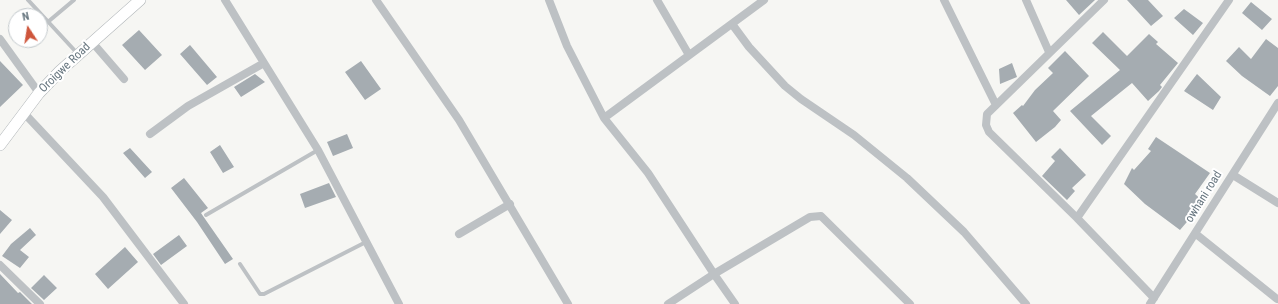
<!DOCTYPE html>
<style>
body{margin:0}
#map{position:relative;width:1278px;height:304px;overflow:hidden;background:#f6f6f3;font-family:"Roboto Condensed",sans-serif}
canvas{display:block}
.north{position:absolute;left:8px;top:8px;width:40px;height:40px;box-sizing:border-box;background:#fff;border:1px solid #c3c9cc;border-radius:50%;rotate:348deg;font-size:11px;font-weight:700;line-height:16px;text-align:center;color:#687780}
.north::after{content:'';display:block;margin:auto;width:14px;height:18px;background:#ce553b;clip-path:polygon(50% 0,100% 100%,50% 72%,0 100%)}
</style>
<div id="map">
<canvas width="1278" height="304"></canvas>
<div class="north">N</div>
</div>
<script>
const context = document.querySelector('canvas').getContext('2d');
context.lineJoin = 'round';
function fill(path, color) { context.fillStyle = color; context.fill(path, 'evenodd'); }
function trace(path, color, width, dash) { context.strokeStyle = color; context.lineWidth = width; context.lineCap = dash ? 'butt' : 'round'; context.setLineDash(dash || []); context.stroke(path); }
function label(font, color, halo, rows, align = 'center') {
  context.font = font + ' "Roboto Condensed",sans-serif'; context.lineWidth = 4; context.setLineDash([]); context.textBaseline = 'middle'; context.strokeStyle = halo; context.fillStyle = color; for (const [text, x, y, turn = 0] of rows) {
    context.save(); context.translate(x, y); context.rotate((+turn || 0) * Math.PI / 180); context.textAlign = isNaN(turn) ? turn : align; if (halo) context.strokeText(text, 0, 0); context.fillText(text, 0, 0); context.restore();
  }
}
const building = new Path2D(`
 M 1066,0 L 1095,0 L 1079,15 Z
 M 1127,0 L 1148,0 L 1163,16 L 1151,26 Z
 M 1251,2 L 1272,19 L 1262,30 L 1242,13 Z
 M 1184,9 L 1203,23 L 1193,35 L 1174,18 Z
 M 139,30 L 162,55 L 145,70 L 122,45 Z
 M 1103,32 L 1127,56 L 1149,34 L 1158,42 L 1156,44 L 1178,63 L 1160,85 L 1162,87 L 1159,91 L 1148,101 L 1132,83 L 1091,116 L 1111,136 L 1102,145 L 1070,111 L 1120,70 L 1092,43 Z
 M 1266,39 L 1278,48 L 1278,86 L 1270,96 L 1242,76 L 1226,61 L 1239,47 L 1251,59 Z
 M 190,45 L 217,77 L 207,85 L 180,54 Z
 M 1065,51 L 1089,76 L 1053,111 L 1061,120 L 1055,127 L 1036,142 L 1013,113 L 1022,105 L 1023,106 L 1035,90 L 1053,73 L 1048,68 Z
 M 0,61 L 23,85 L 0,107 Z
 M 361,61 L 381,89 L 365,100 L 345,72 Z
 M 1012,63 L 1017,77 L 1000,84 L 999,69 Z
 M 255,74 L 265,82 L 241,97 L 234,87 Z
 M 1197,74 L 1221,97 L 1213,110 L 1184,91 Z
 M 347,134 L 353,148 L 333,156 L 327,142 Z
 M 1156,137 L 1210,173 L 1195,194 L 1204,202 L 1180,230 L 1145,204 L 1124,184 L 1132,168 L 1134,170 L 1151,151 L 1148,149 Z
 M 220,145 L 234,167 L 223,173 L 210,152 Z
 M 130,148 L 152,172 L 145,178 L 123,153 Z
 M 1060,148 L 1086,175 L 1072,188 L 1075,191 L 1067,200 L 1042,176 L 1055,161 L 1051,157 Z
 M 184,178 L 208,208 L 201,213 L 203,216 L 233,259 L 225,264 L 197,222 L 171,188 Z
 M 329,183 L 336,197 L 305,208 L 300,194 Z
 M 0,210 L 12,220 L 0,234 Z
 M 30,228 L 36,235 L 20,250 L 29,257 L 20,268 L 2,256 L 11,244 Z
 M 179,235 L 187,246 L 161,265 L 153,254 Z
 M 125,247 L 138,262 L 108,289 L 95,274 Z
 M 0,274 L 18,293 L 20,292 L 32,304 L 0,304 Z
 M 44,275 L 57,288 L 44,300 L 31,288 Z`);
const lane = new Path2D(`
 M 28,0 L 77,53
 M 49,21 L 74,0
 M 206,215 L 318,150
 M 240,264 L 260,294 L 264,294 L 366,242`);
const street = new Path2D(`
 M 225,0 L 318,150 L 399,304
 M 376,0 L 459,120 L 568,304
 M 549,0 L 567,46 L 604,118 L 648,173 L 714,274 L 735,304
 M 657,0 L 689,55
 M 944,0 L 996,105
 M 1026,0 L 1049,52
 M 1104,0 L 987,114 L 986,125 L 989,132 L 1077,218 L 1154,298
 M 732,24 L 749,47 L 785,86 L 801,99 L 854,135 L 907,178 L 964,232 L 1026,304
 M 0,39 L 39,93
 M 92,42 L 124,79
 M 24,113 L 103,197 L 184,304
 M 604,118 L 764,0
 M 150,134 L 188,106 L 264,63
 M 1233,175 L 1278,203
 M 1077,218 L 1229,0
 M 459,234 L 510,204
 M 1196,234 L 1277,299
 M 0,265 L 40,304
 M 668,304 L 714,274 L 810,217 L 821,216 L 910,304
 M 1150,304 L 1278,103`);
const secondary = new Path2D(`
 M 0,145 L 39,93 L 60,71 L 140,0`);
const streetNames = [
 ["Oroigwe Road",65,68,-44],
 ["owhani road",1204,197,-58]
];
fill(building, '#a5acb1');
trace(secondary, '#b0b5b8', 12);
trace(lane, '#bdc1c4', 4);
trace(street, '#bdc1c4', 8);
trace(secondary, '#fff', 11);
label('12px', '#687780', '#fff', streetNames);
</script>
